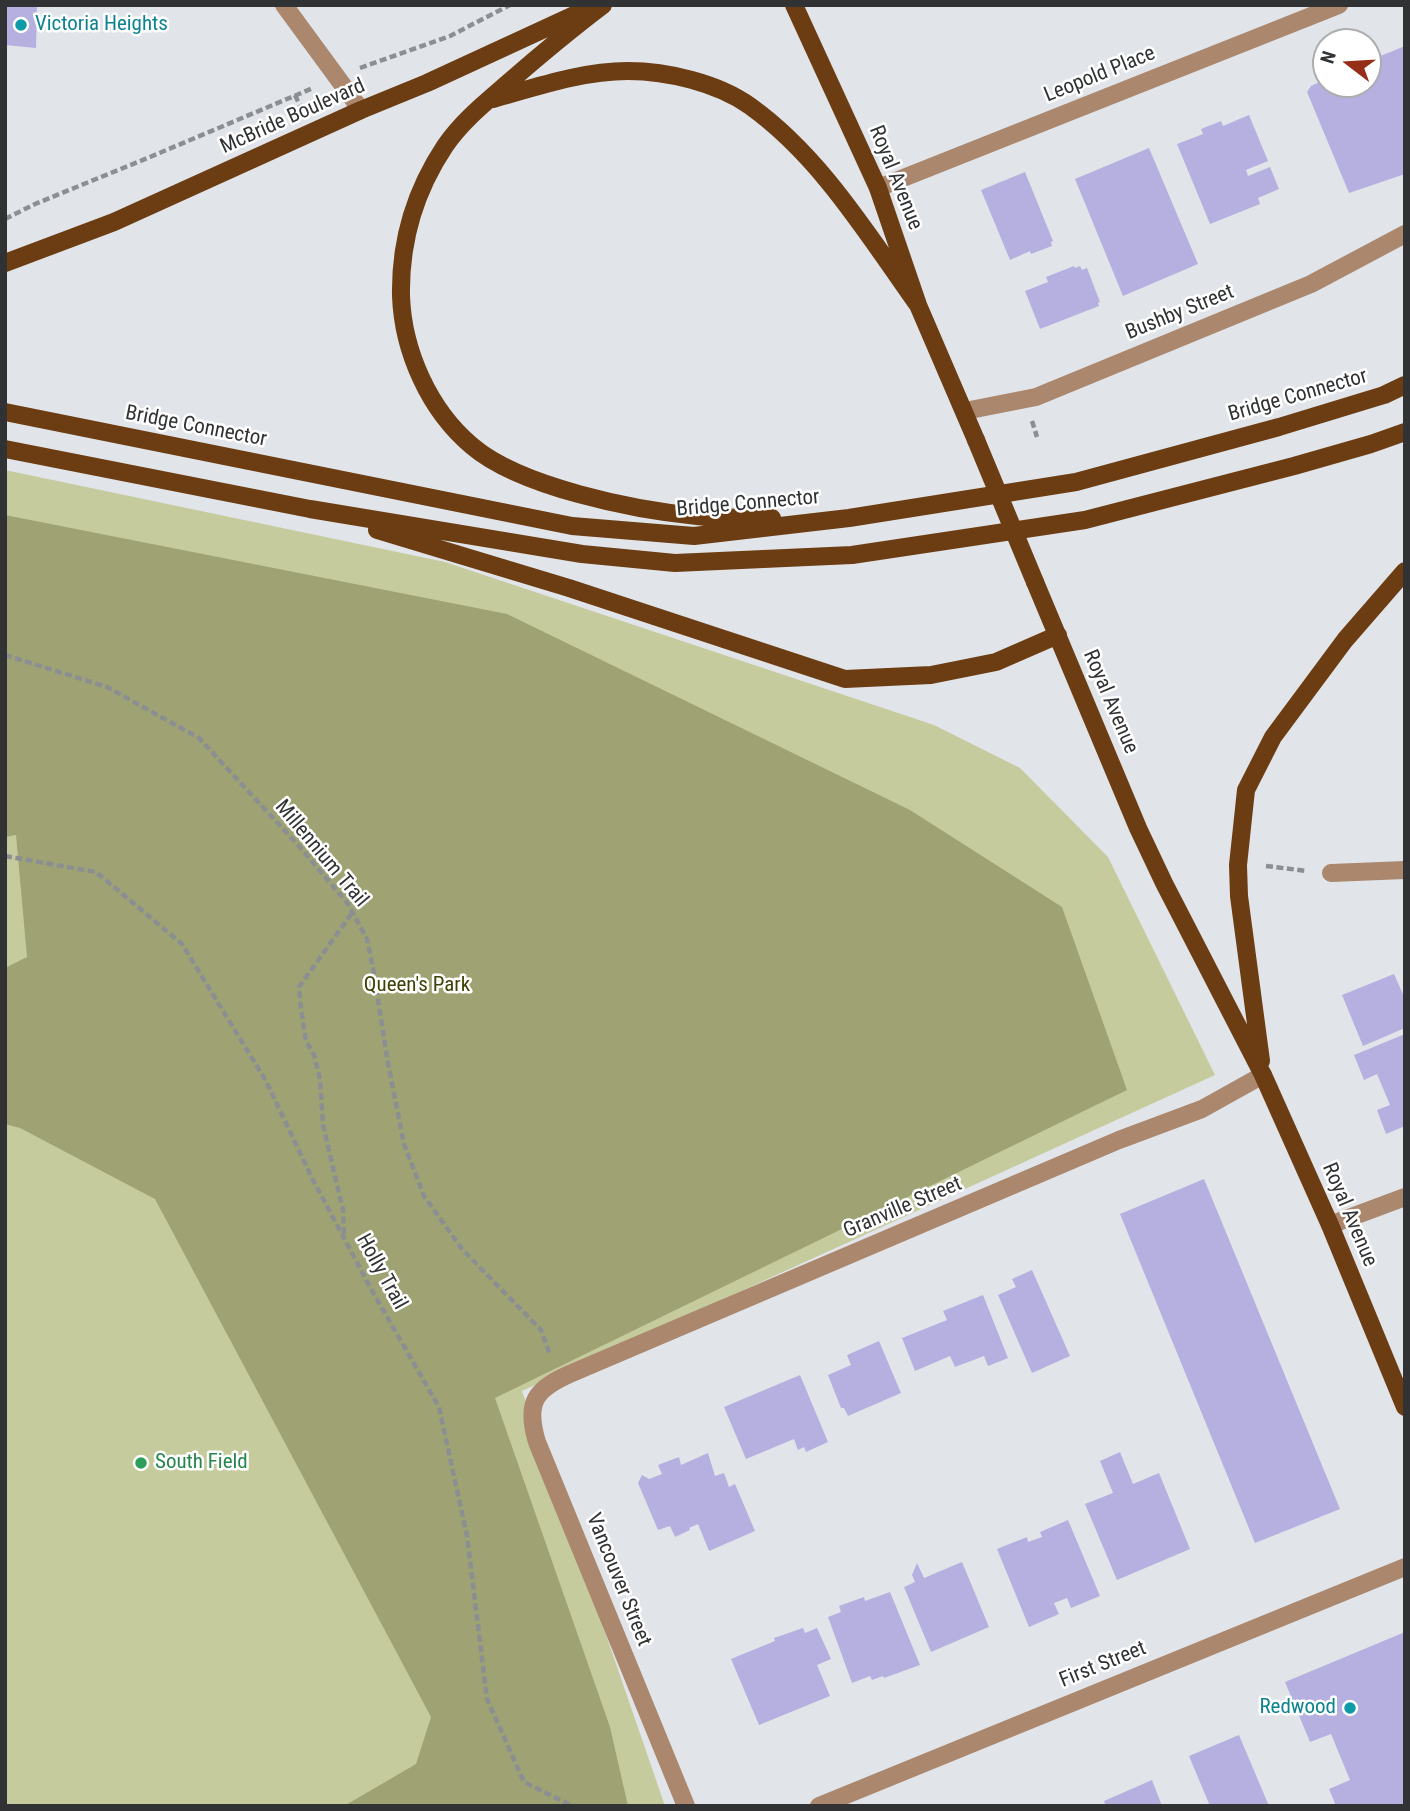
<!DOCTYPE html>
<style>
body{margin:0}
#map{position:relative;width:1410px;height:1811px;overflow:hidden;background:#e1e5ea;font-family:"Roboto Condensed",sans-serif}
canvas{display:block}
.frame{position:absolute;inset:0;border:7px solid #303234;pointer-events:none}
.north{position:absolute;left:1312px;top:28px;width:70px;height:70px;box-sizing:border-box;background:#fff;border:2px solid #acadae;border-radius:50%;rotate:287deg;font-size:19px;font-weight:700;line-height:28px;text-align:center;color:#303234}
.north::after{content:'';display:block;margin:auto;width:24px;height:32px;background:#952d17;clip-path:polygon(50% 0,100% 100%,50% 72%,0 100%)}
</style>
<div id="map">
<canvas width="1410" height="1811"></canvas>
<div class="frame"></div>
<div class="north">N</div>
</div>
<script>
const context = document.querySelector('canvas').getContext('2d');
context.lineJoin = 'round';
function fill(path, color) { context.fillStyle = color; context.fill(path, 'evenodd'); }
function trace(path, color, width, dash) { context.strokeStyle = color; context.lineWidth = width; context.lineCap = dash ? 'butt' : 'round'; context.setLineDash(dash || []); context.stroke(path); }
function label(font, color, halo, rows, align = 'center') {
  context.font = font + ' "Roboto Condensed",sans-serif'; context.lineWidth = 5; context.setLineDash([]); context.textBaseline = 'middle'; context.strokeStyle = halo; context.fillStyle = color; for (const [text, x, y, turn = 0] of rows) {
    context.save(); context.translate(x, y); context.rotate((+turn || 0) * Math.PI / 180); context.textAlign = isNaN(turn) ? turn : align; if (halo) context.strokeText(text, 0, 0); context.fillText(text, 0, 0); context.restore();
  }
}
const green = new Path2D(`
 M 5,470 L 445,562 L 934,725 L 1020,768 L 1108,857 L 1215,1075 L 522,1391 L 665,1806 L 5,1806 Z`);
const forest = new Path2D(`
 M 5,515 L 507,614 L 910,810 L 1062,907 L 1127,1090 L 495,1398 L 610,1727 L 628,1806 L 344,1806 L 416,1764 L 431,1717 L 155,1199 L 20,1128 L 5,1124 L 5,968 L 27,957 L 16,835 L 5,837 Z`);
const building = new Path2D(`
 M 5,5 L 37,5 L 36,48 L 5,45 Z
 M 1405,46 L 1405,174 L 1349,193 L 1307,92 L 1311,86 L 1326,79 L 1326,84 L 1368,84 L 1368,61 Z
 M 1249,115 L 1268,161 L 1246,170 L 1248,176 L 1270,167 L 1279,189 L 1258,198 L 1260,204 L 1210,224 L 1177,144 L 1203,134 L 1201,129 L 1221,121 L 1223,126 Z
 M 1149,148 L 1198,264 L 1123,296 L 1075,179 Z
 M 1025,172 L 1053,241 L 1051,242 L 1052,246 L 1031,254 L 1030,251 L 1010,260 L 981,190 Z
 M 1074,266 L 1075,268 L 1080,266 L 1082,270 L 1087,268 L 1100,302 L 1098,303 L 1099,306 L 1040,329 L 1025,291 L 1048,282 L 1046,277 Z
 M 1394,974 L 1405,999 L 1405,1028 L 1363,1046 L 1342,995 Z
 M 1405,1034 L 1405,1126 L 1386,1134 L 1377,1110 L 1390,1105 L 1377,1074 L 1364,1080 L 1354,1055 Z
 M 1204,1179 L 1340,1509 L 1255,1543 L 1120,1214 Z
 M 1032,1270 L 1070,1356 L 1032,1373 L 998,1295 L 1016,1287 L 1012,1279 Z
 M 983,1295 L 1008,1358 L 988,1366 L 984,1356 L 955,1367 L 950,1356 L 915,1371 L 902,1338 L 947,1320 L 943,1311 Z
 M 879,1341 L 901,1393 L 848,1416 L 844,1408 L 841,1408 L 828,1375 L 851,1365 L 847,1355 Z
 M 800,1375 L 828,1442 L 806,1452 L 804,1447 L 798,1450 L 794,1439 L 746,1459 L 724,1407 Z
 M 1120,1452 L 1133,1484 L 1159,1473 L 1190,1549 L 1117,1580 L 1085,1504 L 1113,1493 L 1100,1461 Z
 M 708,1453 L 715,1476 L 724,1473 L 729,1487 L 735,1484 L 755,1531 L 709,1551 L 698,1524 L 689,1528 L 690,1530 L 675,1537 L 670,1526 L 658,1530 L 638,1483 L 642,1475 L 649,1479 L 662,1474 L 658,1465 L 679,1457 L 681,1465 Z
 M 1068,1520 L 1100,1596 L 1071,1608 L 1067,1598 L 1054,1603 L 1059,1614 L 1029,1627 L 997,1549 L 1027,1537 L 1028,1542 L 1042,1537 L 1040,1532 Z
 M 962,1562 L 989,1627 L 931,1652 L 904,1587 L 915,1582 L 912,1575 L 917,1563 L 924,1578 Z
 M 890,1592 L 920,1665 L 884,1678 L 883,1676 L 872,1680 L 870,1676 L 852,1683 L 828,1617 L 841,1612 L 839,1606 L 864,1597 L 865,1601 Z
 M 803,1628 L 805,1633 L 817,1628 L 831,1659 L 817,1665 L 830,1696 L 759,1725 L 731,1659 L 775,1641 L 774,1638 Z
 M 1405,1632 L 1405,1806 L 1336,1806 L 1329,1789 L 1350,1780 L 1331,1734 L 1310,1742 L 1285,1682 Z
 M 1239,1735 L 1269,1806 L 1210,1806 L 1189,1756 Z
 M 1152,1780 L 1162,1806 L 1106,1806 L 1104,1801 Z`);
const path = new Path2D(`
 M 360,68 L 450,36 L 510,5
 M 295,95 L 302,110
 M 5,219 L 35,204 L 150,157 L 313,88
 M 1032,421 L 1037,437
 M 5,655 L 107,687 L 199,738 L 298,845 L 348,904 L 367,939 L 374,973 L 387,1058 L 404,1144 L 424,1196 L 462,1249 L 541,1330 L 550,1355
 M 5,856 L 96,872 L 182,944 L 266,1081 L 313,1180 L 344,1238 L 371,1289 L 439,1407 L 467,1536 L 487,1699 L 524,1782 L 572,1806
 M 1266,866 L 1307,871
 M 344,1234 L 343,1210 L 323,1125 L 320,1079 L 314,1055 L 306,1041 L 301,1008 L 299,987 L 352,913`);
const minor = new Path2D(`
 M 284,5 L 361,110
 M 878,188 L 1339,5
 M 965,411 L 1036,397 L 1311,284 L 1405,234
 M 1331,873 L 1405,870
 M 1330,1225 L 1405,1197
 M 686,1806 L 537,1442 C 525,1402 535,1389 572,1373 L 1119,1140 L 1202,1109 L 1263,1075
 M 819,1806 L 1405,1567`);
const major = new Path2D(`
 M 603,5 C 570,30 540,55 509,82 C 486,102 462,121 445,146 C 415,191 400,242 401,296 C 403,351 429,410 472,446 C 520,487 634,510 697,516 C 722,519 747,517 772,518
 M 794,5 L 878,188 L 918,305 L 976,440
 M 493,99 C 536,87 582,71 628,71 C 667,71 718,83 750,106 C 820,156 868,235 918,305
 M 5,263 L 114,222 L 361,110 L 427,83 L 583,11
 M 5,412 L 572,526 L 694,536 L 849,518 L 1076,482 L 1279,427 L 1384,395 L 1405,385
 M 5,449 L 310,509 L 582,554 L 675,563 L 852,555 L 1085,520 L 1294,466 L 1371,444 L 1405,432
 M 377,530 L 569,588 L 845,679 L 931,675 L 996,662 L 1058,635
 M 1035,582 L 1138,828 L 1164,883 L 1263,1075 L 1330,1225 L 1405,1407
 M 1261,1061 L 1239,896 L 1238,865 L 1246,790 L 1273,737 L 1345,640 L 1405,571`);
const majorBridge = new Path2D(`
 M 976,440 L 1035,582`);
const markers = [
 [21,25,7,"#0f9aa8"],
 [141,1463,7,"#2e9e5b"],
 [1350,1708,7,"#0f9aa8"]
];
const cultureNames = [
 ["Victoria Heights",35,25],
 ["Redwood",1336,1708,"right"]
];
const streetNames = [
 ["Leopold Place",1100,75,-22],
 ["McBride Boulevard",293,117,-24],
 ["Royal Avenue",895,178,68],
 ["Bushby Street",1180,313,-22],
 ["Bridge Connector",1298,396,-16],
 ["Bridge Connector",196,427,11],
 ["Bridge Connector",748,504,-5],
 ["Royal Avenue",1110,702,67],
 ["Millennium Trail",321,854,50],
 ["Granville Street",903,1208,-23],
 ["Royal Avenue",1349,1215,67],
 ["Holly Trail",381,1272,61],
 ["Vancouver Street",618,1580,68],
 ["First Street",1103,1665,-22]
];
const parkNames = [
 ["Queen's Park",417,986]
];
const leisureNames = [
 ["South Field",155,1463]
];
fill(green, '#c6cb9e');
fill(forest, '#9fa373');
fill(building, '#b5b0df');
trace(path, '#8b8f92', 4.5, [7, 3.5]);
trace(minor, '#aa876d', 18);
trace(major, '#6c3d12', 18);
trace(majorBridge, '#6c3d12', 18);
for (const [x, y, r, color] of markers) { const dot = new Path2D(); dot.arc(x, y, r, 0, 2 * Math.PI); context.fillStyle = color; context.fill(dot); trace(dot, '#fff', 2.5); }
label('21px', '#0d838f', '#fff', cultureNames, 'left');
label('21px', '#303234', '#fff', streetNames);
label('21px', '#404205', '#fff', parkNames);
label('21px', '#27864d', '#fff', leisureNames, 'left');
</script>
